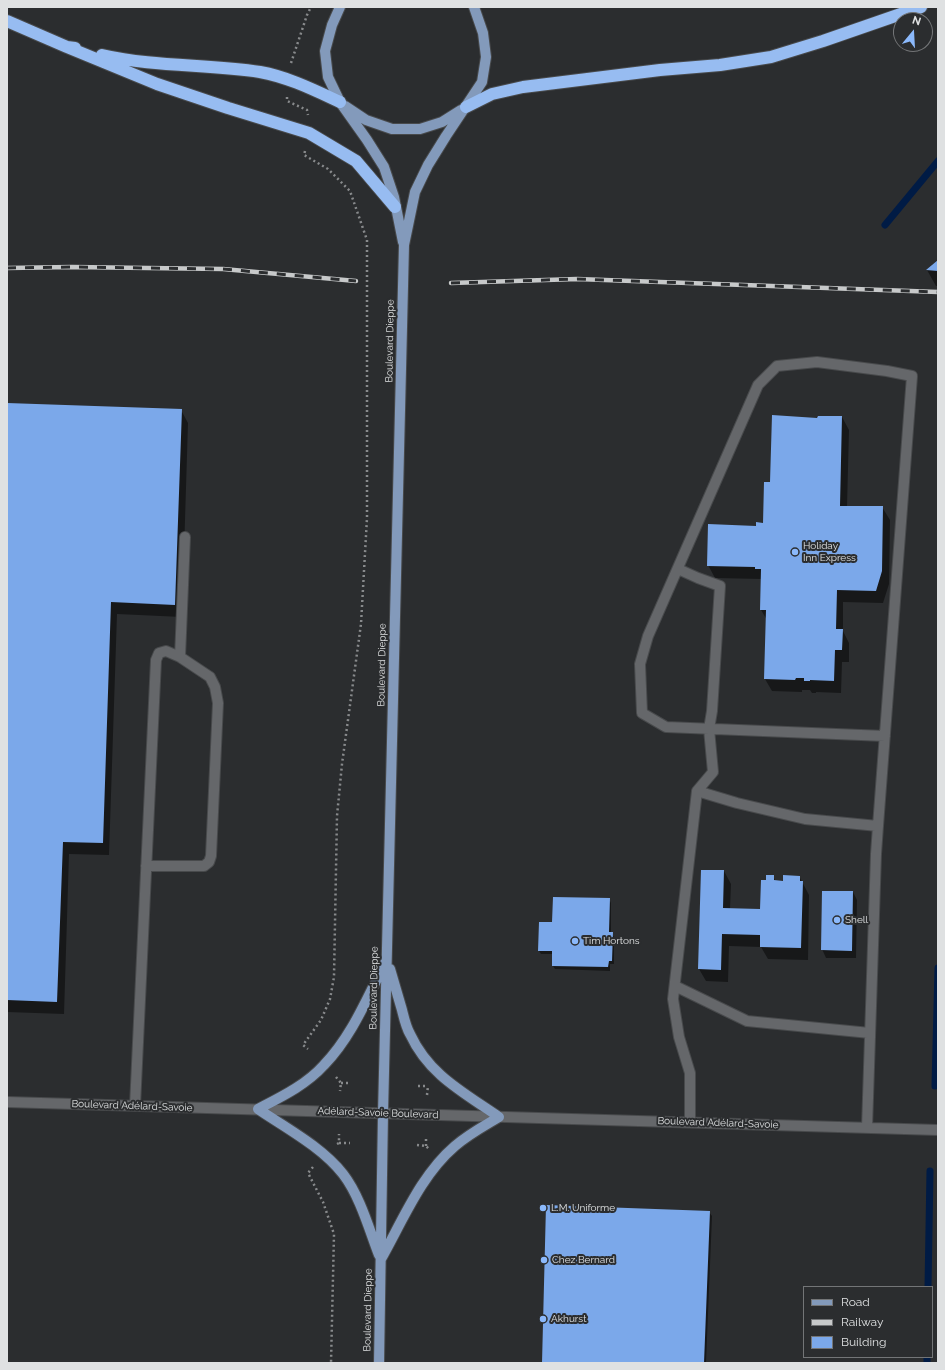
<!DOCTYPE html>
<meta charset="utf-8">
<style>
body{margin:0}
#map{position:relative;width:945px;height:1370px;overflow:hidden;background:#2b2d2f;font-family:Raleway,sans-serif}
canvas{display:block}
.frame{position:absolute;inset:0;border:8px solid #dfe1e2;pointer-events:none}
.legend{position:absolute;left:803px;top:1286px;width:130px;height:72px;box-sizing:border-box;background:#2b2d2f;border:1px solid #737577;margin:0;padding:5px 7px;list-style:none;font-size:12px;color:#dfe1e2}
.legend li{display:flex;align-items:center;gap:8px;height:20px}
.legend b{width:20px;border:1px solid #737577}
.north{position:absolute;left:893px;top:12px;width:40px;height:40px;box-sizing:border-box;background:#2b2d2f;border:1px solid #737577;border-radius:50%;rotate:18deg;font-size:11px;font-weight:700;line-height:16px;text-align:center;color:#dfe1e2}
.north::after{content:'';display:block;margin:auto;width:14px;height:18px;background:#8bb9fc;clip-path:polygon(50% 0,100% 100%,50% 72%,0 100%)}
</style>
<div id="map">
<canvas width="945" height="1370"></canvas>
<div class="frame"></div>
<ul class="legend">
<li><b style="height:5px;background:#839abb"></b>Road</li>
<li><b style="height:5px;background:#c7c9ca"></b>Railway</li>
<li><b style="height:11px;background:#7ba8ea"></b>Building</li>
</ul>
<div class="north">N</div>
</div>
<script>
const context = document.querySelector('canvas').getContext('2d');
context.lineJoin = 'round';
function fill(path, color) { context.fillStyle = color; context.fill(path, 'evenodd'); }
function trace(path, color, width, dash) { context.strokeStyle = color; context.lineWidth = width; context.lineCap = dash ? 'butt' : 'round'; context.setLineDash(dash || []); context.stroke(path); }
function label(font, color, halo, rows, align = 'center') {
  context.font = font + ' Raleway,sans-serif'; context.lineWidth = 4; context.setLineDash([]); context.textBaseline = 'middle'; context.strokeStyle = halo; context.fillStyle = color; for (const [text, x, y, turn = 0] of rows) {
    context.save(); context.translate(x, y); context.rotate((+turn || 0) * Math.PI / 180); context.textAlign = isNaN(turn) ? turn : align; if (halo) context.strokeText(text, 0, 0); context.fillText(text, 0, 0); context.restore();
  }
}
const shadow = new Path2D(`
 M 938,261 L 938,286 L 936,286 L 927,270 Z
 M 7,404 L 181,410 L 188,423 L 182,617 L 117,614 L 109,855 L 69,854 L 64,1014 L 7,1012 Z
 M 842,417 L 849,430 L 847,507 L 882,507 L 890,520 L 889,584 L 883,603 L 843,602 L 843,631 L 849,643 L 849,662 L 842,662 L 841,693 L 816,692 L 816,693 L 812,693 L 810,690 L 802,690 L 802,692 L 772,691 L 765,679 L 767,620 L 761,610 L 762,579 L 715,578 L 708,565 L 757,527 L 764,524 L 771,483 L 818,419 Z
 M 724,871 L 731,884 L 730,909 L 761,910 L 767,881 L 773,876 L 776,882 L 784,882 L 799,876 L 809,895 L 808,960 L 768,959 L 761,947 L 729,946 L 728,982 L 706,981 L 699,969 Z
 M 853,892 L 857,900 L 856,958 L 826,958 L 822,949 Z
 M 609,899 L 611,903 L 611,933 L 614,937 L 614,964 L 610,964 L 610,971 L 555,969 L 553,966 L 553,954 L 541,954 L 539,951 L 553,923 Z
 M 709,1212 L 712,1216 L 706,1363 L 543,1363 Z`);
const stream = new Path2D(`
 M 885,225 L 938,161
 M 935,1086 L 938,968
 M 928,1287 L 930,1171
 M 927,1363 L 927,1357`);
const building = new Path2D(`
 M 938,260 L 938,271 L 926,270 Z
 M 7,403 L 182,409 L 175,605 L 111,602 L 103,843 L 63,842 L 57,1002 L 7,1000 Z
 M 772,415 L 817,418 L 818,416 L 842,416 L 840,506 L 883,506 L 882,571 L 876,591 L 837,590 L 836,629 L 843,629 L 842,650 L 835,650 L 834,681 L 810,680 L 810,681 L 804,681 L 804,678 L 796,678 L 795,680 L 764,679 L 766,610 L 760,610 L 761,569 L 755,569 L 755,567 L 707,566 L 708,524 L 756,526 L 756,522 L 763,523 L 764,482 L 770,482 Z
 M 701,870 L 724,870 L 723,908 L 760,909 L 761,880 L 766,880 L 766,875 L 774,875 L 774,880 L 783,881 L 783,875 L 800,876 L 800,881 L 803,881 L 801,948 L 760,947 L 760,935 L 722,934 L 721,970 L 698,969 Z
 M 822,891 L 853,891 L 852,951 L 821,950 Z
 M 553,897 L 610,898 L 609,932 L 613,932 L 612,961 L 609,961 L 608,967 L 552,966 L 552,951 L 538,951 L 539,922 L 552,922 Z
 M 546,1205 L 710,1211 L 704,1363 L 542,1363 Z`);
const path = new Path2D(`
 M 291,63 L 307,15 L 311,7
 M 287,97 L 287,101 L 307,110 L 308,115
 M 305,151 L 304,155 L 328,169 L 350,191 L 367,240 L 367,518 L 361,624 L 342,764 L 337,816 L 334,977 L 330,999 L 321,1020 L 303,1045 L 308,1049
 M 336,1077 L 341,1083 L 340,1091
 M 341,1083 L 350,1083
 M 418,1086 L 427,1086
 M 427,1095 L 428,1086
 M 339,1143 L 350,1143
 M 337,1144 L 339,1143 L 339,1134
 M 417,1145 L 426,1146 L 429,1149
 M 426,1146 L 426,1138
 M 313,1167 L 308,1173 L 323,1202 L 334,1234 L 331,1363`);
const minor = new Path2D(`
 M 678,569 L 698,578 L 720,586 L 712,711 L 709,729 L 713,772 L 697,791 L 673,999 L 679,1037 L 690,1073 L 690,1122
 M 180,657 L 185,537
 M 697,791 L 737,803 L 805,819 L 878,826
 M 675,986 L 747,1021 L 870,1033
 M 7,1102 L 938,1130
 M 135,1106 L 156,660 L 159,653 L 166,651 L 180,657 L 210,677 L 215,687 L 218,703 L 211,856 L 209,862 L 204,866 L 146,866
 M 867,1128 L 876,854 L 878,826 L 912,376 L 887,371 L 817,362 L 777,366 L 758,385 L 648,636 L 640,664 L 642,713 L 666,727 L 885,736`);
const major = new Path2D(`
 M 340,7 L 332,25 L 325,51 L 328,77 L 340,102 L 367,140 L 384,167 L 394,197 L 403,242
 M 345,106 L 366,120 L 392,129 L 420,129 L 442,122 L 461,110
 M 379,1255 C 369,1229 360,1196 343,1174 C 322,1147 286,1128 258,1109 C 281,1097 306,1085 324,1065 C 352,1036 367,998 385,963
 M 381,1259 C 403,1220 421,1175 455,1146 C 469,1134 484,1126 499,1117 C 463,1092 429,1075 410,1034 C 406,1027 404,1018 402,1010 C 398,996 394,983 390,969
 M 379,1363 L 383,1113 L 404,245 L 415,192 L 428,165 L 446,136 L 482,82 L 486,57 L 483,33 L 474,7`);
const highway = new Path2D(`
 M 7,21 L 67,47 L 75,48
 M 67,47 L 157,84 L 228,108 L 309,133 L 356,161 L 395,207
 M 102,55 C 154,67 207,64 260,72 C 288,77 314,90 340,102
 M 466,107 L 492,94 L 523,87 L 660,70 L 720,65 L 771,57 L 823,41 L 921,7`);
const rail = new Path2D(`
 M 7,268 L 72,267 L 223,269 L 356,281
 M 451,283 L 577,279 L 938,292`);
const markers = [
 [795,552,4,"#8bb9fc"],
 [837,920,4,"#8bb9fc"],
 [575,941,4,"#8bb9fc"],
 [543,1208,4,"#8bb9fc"],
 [544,1260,4,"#8bb9fc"],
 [543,1319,4,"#8bb9fc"]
];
const streetNames = [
 ["Boulevard Dieppe",390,341,-89],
 ["Boulevard Dieppe",382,665,-89],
 ["Boulevard Dieppe",374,988,-89],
 ["Boulevard Adélard-Savoie",132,1106,2],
 ["Adélard-Savoie Boulevard",378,1113,2],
 ["Boulevard Adélard-Savoie",718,1123,2],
 ["Boulevard Dieppe",368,1310,-89]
];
const poiNames = [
 ["Holiday",803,546],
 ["Inn Express",803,558],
 ["Shell",845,920],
 ["Tim Hortons",583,941],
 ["L.M. Uniforme",551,1208],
 ["Chez Bernard",552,1260],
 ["Akhurst",551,1319]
];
fill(shadow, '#0007');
trace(stream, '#001b45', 7);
fill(building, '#7ba8ea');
trace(minor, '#484a4c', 12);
trace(major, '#484a4c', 12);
trace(highway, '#484a4c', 14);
trace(path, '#888a8c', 2.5, [2, 3]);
trace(minor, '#65676a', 10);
trace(major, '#839abb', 10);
trace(highway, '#97bcf1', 12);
trace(rail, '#c7c9ca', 4.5);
trace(rail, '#2b2d2f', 3, [9]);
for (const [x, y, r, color] of markers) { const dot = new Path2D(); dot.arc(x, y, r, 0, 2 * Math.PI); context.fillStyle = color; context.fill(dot); trace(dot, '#2b2d2f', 1.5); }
label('10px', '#dfe1e2', '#2b2d2f', streetNames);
label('10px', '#dfe1e2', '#2b2d2f', poiNames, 'left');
</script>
